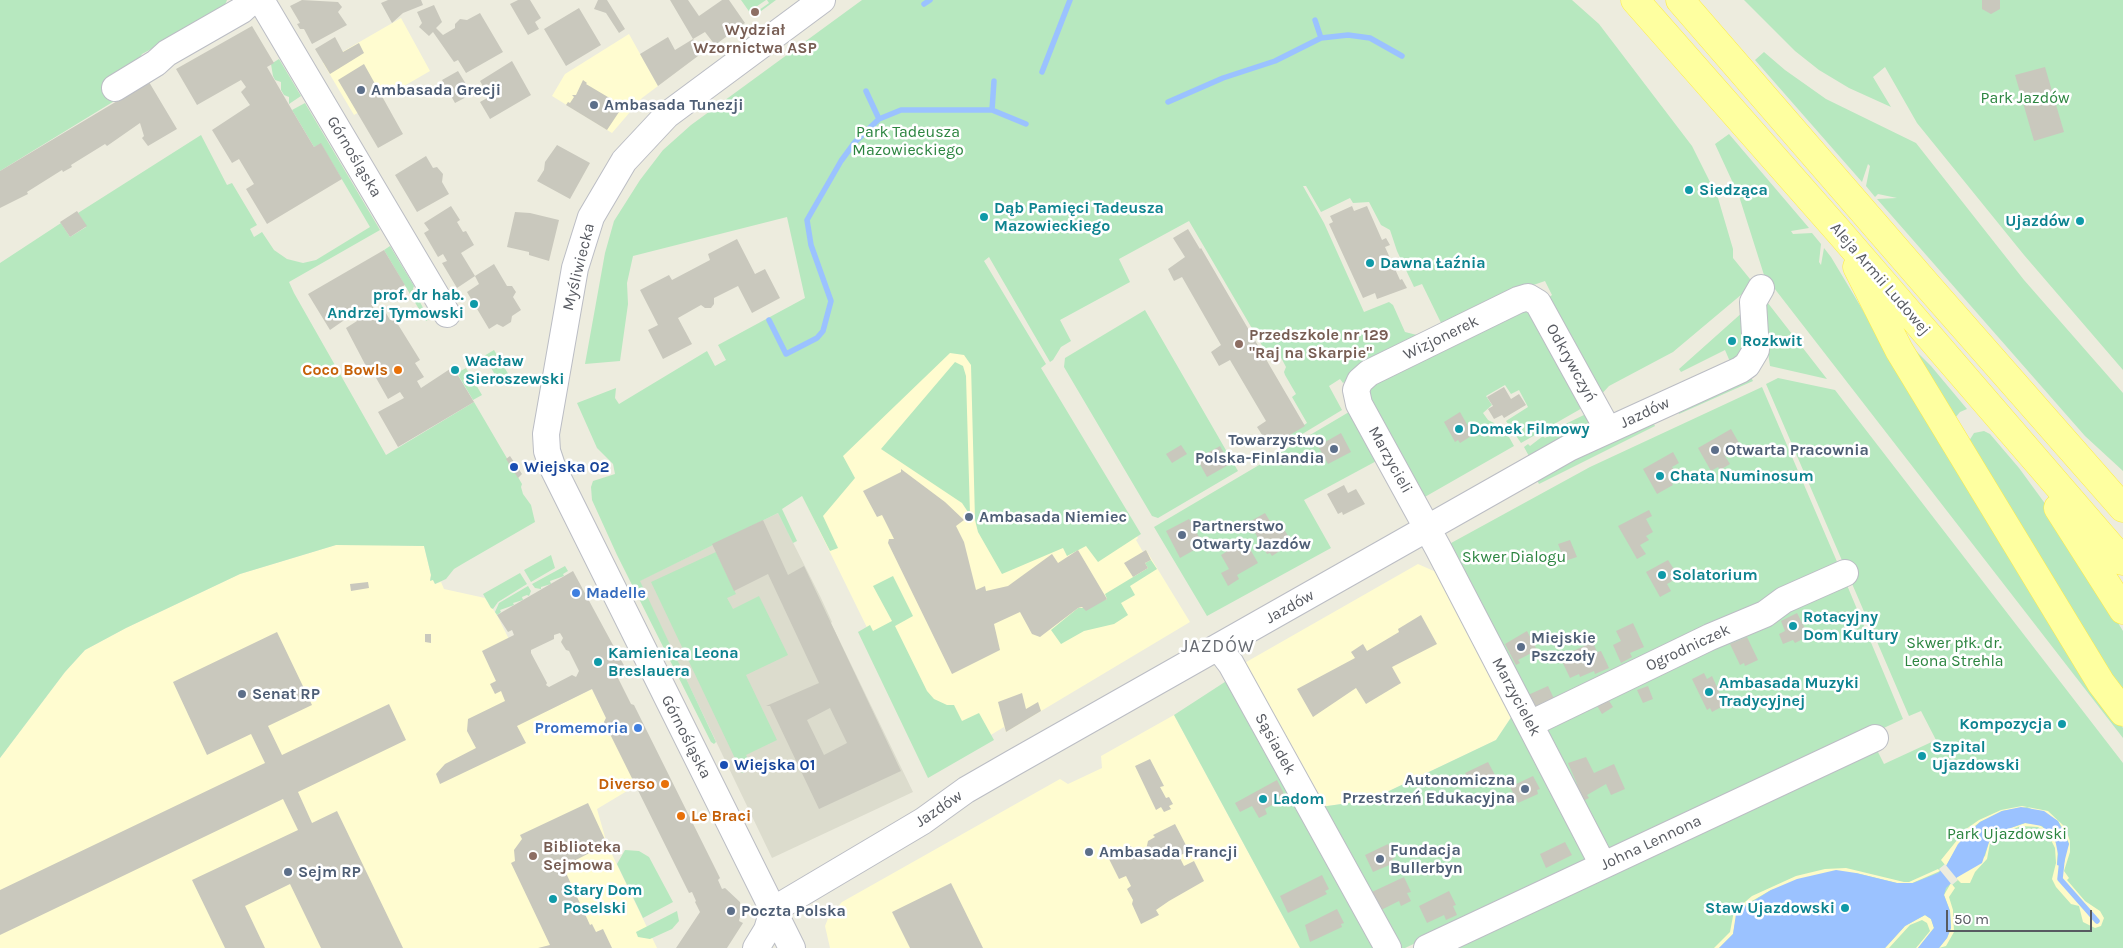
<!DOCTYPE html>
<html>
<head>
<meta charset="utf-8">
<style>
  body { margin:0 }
  #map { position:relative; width:2123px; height:948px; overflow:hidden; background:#edecde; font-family:Karla,sans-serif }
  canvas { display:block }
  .scale { position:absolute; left:1946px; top:910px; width:146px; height:22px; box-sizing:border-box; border:2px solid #575a61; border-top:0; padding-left:6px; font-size:15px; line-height:18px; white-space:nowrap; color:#575a61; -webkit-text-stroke:4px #fff; paint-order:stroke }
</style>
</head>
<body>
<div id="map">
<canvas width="2123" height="948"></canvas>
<div class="scale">50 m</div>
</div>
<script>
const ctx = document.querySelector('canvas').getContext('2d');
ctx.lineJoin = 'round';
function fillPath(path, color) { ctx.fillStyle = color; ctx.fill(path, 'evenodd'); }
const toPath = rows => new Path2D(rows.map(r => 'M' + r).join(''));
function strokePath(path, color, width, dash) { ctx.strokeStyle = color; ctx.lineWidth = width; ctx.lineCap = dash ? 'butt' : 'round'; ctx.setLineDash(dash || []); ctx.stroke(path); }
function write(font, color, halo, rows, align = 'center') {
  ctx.font = font + ' Karla,sans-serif'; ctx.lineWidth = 5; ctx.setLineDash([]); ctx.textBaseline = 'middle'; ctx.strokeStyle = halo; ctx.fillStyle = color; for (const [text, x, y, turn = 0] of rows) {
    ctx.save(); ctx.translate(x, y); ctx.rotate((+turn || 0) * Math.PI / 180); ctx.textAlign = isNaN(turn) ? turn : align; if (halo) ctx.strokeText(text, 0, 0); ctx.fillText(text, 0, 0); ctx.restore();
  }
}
fillPath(toPath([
  [401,18,430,71,354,115,323,63],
  [629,34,658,86,642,98,612,133,552,96,565,74],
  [996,298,1138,538,1136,540,1143,552,1146,550,1190,622,1006,732,1004,727,936,768,768,426],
  [349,544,424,546,431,575,430,580,433,580,435,584,441,582,444,589,485,598,497,615,545,712,592,689,606,718,604,722,637,785,597,809,607,844,657,948,0,948,0,758,65,672,85,650,126,628,240,574,336,545],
  [1418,564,1445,576,1516,710,1496,740,1370,800,1320,807,1241,665],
  [1174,715,1300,948,830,948,825,926,829,916,842,902,1060,779,1068,784,1102,768,1101,756]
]), '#fffcd0');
fillPath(toPath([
  [778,513,820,596,832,622,831,623,913,792,772,858,639,581]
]), '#dcdccd');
fillPath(toPath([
  [0,0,227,0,223,10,142,54,116,100,0,171],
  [741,0,766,0,750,11,752,15,769,3,767,0,776,0,753,17],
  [862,0,1572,0,1599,24,1692,146,1718,198,1733,249,1733,258,1754,284,1673,352,1609,386,1598,398,1548,298,1552,295,1545,281,1516,291,1443,327,1422,284,1414,287,1397,251,1390,230,1381,225,1369,202,1353,203,1350,198,1321,212,1306,186,1303,186,1324,223,1364,312,1389,302,1393,305,1405,332,1417,335,1419,338,1368,364,1343,383,1340,379,1329,386,1342,410,1289,442,1286,437,1307,423,1292,397,1296,394,1285,375,1284,372,1286,367,1276,348,1267,354,1189,221,1119,259,1130,282,1060,320,1071,341,1061,347,1053,360,1050,362,989,257,984,261,1046,364,1041,368,1141,534,1098,562,1086,546,1067,556,1063,548,1002,574,978,532,975,520,971,365,964,355,950,353,843,456,855,478,823,516,838,548,830,551,802,496,782,509,797,541,793,543,778,513,640,581,716,742,714,744,711,742,617,555,592,500,591,487,593,481,615,474,613,464,597,448,577,403,616,388,615,398,619,404,707,351,715,366,726,360,718,345,805,298,787,217,633,256,627,283,628,304,620,361,585,364,605,253,614,221,640,180,663,150,691,125],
  [1744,0,2123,0,2123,370,2024,255,1917,123,1885,67,1873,77,1891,107,1849,88,1819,70,1795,51],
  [1764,52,1785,70,1826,99,1916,143,2024,280,2123,393,2123,471,2085,436,1877,199,1897,198,1878,194,1875,197,1866,186,1870,166,1868,164,1862,182,1755,60],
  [279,59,301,96,289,104,289,97,284,95,281,90,281,82,275,80,273,76,271,64],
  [305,103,380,230,289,282,294,293,386,455,474,402,522,484,521,487,523,494,531,505,535,522,464,563,454,569,446,579,435,584,433,580,430,581,431,575,424,546,336,545,240,574,126,628,85,650,65,672,0,758,0,263,61,223,70,237,86,227,78,213,201,135,227,185,232,183,257,225,250,229,254,237,262,232,274,250,287,259,303,263,316,260,370,227,321,144,314,147,292,110],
  [1729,134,1809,228,1791,231,1793,234,1812,233,1821,244,1819,262,1821,265,1824,248,1831,257,1985,514,2101,698,2123,728,2123,738,1764,275,1739,196,1715,144],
  [390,246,414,286,413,289,429,319,426,321,384,250],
  [1764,298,1827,379,1770,366,1762,311],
  [1528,307,1584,407,1521,443,1506,421,1528,407,1519,390,1511,394,1505,385,1486,396,1492,405,1483,413,1488,420,1494,423,1509,437,1514,446,1416,502,1363,390],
  [1145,310,1238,471,1158,518,1152,516,1064,367,1065,358],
  [1744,311,1747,344,1731,364,1725,350,1681,372,1679,369],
  [1907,342,1931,366,1967,409,1960,412,1955,418],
  [494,350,510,377,500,383,484,356],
  [955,362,963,366,966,376,970,515,962,503,881,449],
  [466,368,482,395,473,400,457,373],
  [1750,375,1753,381,1679,414,1677,408],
  [1778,378,1835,390,2123,763,2123,948,1439,948,1874,744,1884,764,1936,740,1921,711,1909,716,1766,384],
  [1762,387,1841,571,1534,717,1442,548,1590,467],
  [1349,412,1382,458,1304,500,1331,548,1207,616,1154,527],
  [1588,413,1594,425,1530,458,1524,447,1528,444,1530,446,1543,436,1545,438,1552,434,1551,431],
  [1652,420,1655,426,1539,484,1536,478],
  [1984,431,1990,434,2019,468,2049,509,2123,631,2123,697,1969,441,1974,433],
  [716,552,736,594,727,598,733,609,759,596,788,655,746,675,777,740,746,755,753,768,742,773,651,582],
  [551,555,555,568,531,582,524,570],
  [1151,560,1157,569,1130,586,1135,595,1121,603,1128,615,1114,624,1084,631,1061,644,1051,630,1078,608,1084,608,1107,599,1105,594,1148,568,1145,563],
  [565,566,568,571,563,574,564,576,550,581,551,584,541,587,541,589,535,588,532,584],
  [520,573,527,584,498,602,493,609,491,608,483,594],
  [893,576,913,616,895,626,927,691,934,699,947,705,954,705,962,721,979,713,994,740,928,778,858,632,870,625,873,631,892,621,873,586],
  [1844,578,1903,719,1611,855,1541,725],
  [528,586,531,591,529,596,527,595,522,597,523,600,513,603,514,605,500,610,501,612,497,615,495,612,499,603],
  [1231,678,1379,948,1300,948,1174,715],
  [1516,710,1593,859,1405,948,1394,948,1320,807,1370,800,1496,740],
  [625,850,639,851,649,857,673,902,643,918,617,864],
  [677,911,679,921,672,929,650,939,638,937,636,932]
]), '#b7e8bf');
fillPath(toPath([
  [2022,806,2048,811,2065,827,2070,841,2070,852,2064,871,2069,878,2067,880,2085,901,2100,911,2104,918,2101,926,2095,928,2083,922,2079,906,2071,904,2056,887,2052,879,2056,863,2055,848,2048,834,2038,827,2021,826,1998,835,1990,843,1987,859,1975,872,1970,883,1961,883,1956,878,1985,856,1989,842,1996,833,2025,823,2038,824,2051,833,2058,847,2057,865,2069,844,2065,832,2058,821,2027,807,2002,811,1980,822,1965,834,1946,866,1941,860,1966,829,1979,820,2001,810],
  [1846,868,1904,882,1909,882,1938,869,1940,871,1910,884,1897,883,1856,873,1771,890,1745,905,1736,918,1733,934,1719,948,1714,948,1730,932,1734,911,1752,896,1796,876,1825,869],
  [1951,883,1955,888,1949,897,1953,910,1954,932,1946,946,1939,948,1947,938,1951,928,1950,911,1944,895],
  [1925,915,1931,919,1934,928,1918,948,1916,948,1930,931,1927,923,1922,920,1910,925,1889,948,1885,948,1905,926]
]), '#fefbc8');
fillPath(toPath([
  [2021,807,2044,811,2058,821,2069,844,2063,867,2057,865,2058,854,2055,839,2042,826,2025,823,1996,833,1989,842,1982,863,1956,878,1946,888,1944,895,1950,911,1951,928,1947,938,1939,948,1918,948,1934,928,1931,919,1925,915,1905,926,1885,948,1719,948,1733,934,1736,914,1739,910,1771,890,1797,879,1836,870,1856,873,1897,883,1913,883,1938,873,1946,866,1958,844,1980,822,2002,811]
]), '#9bc2ff');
fillPath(toPath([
  [1945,864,1958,880,1952,885,1939,869]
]), '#edecde');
strokePath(toPath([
  [924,4,930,0],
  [1315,20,1321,38],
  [1042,72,1070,0],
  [866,91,879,119,901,110,992,110,1026,124],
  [1168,102,1223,78,1275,61,1321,38,1348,35,1370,38,1402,56],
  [992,110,994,81],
  [769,320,786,354,817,338,823,331,831,301,811,245,807,220,841,161,855,142,879,119],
  [2062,860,2060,879,2097,921]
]), '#9bc2ff', 5.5);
fillPath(toPath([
  [302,0,338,2,342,7,338,12,347,25,312,44,304,29,300,29,297,24,300,23,290,6],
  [388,0,421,0,423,5,403,13,392,23,381,3],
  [518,0,530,0,541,18,535,22,539,29,528,35,510,4],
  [598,0,607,0,625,29,619,33,606,13,594,9],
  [670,0,688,0,699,16,722,0,729,0,745,23,715,45,705,32,693,39],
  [1982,0,2000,0,2000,9,1991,14,1982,9],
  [434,5,442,22,436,28,443,35,455,28,455,24,460,19,467,20,480,13,503,52,466,73,458,60,454,62,433,32,429,36,419,27,422,23,417,12],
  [579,8,601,45,566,66,544,29],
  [252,26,274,63,267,67,292,110,314,147,321,143,342,179,267,224,246,189,254,184,239,159,232,163,212,130,250,105,241,92,246,87,241,80,197,105,176,69],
  [335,37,343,52,359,43,364,53,330,74,315,49],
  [668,37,675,50,693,39,702,53,658,86,640,54],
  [512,61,531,95,490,119,480,102,489,97,480,81],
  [364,64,403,134,378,148,338,80],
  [2045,67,2064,132,2034,141,2015,75],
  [458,71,472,94,455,103,442,80],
  [583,80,587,83,586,84,623,106,607,130,566,105,568,102,570,103,574,97,572,95,576,95],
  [149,82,177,129,148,146,142,138,144,136,140,123,107,146,105,144,71,165,72,167,63,172,62,170,27,192,28,194,0,208,0,171],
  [557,145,590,163,570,199,537,181,544,170,545,162],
  [426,156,433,168,437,167,443,174,442,182,449,194,417,212,395,175],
  [451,206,460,220,457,222,463,232,466,231,474,245,461,253,475,276,494,264,507,286,512,286,516,292,513,297,521,310,512,316,511,322,503,327,497,324,489,329,467,292,479,284,475,276,457,288,442,263,447,261,443,254,438,257,424,233,429,230,424,223],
  [1352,206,1354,211,1367,206,1382,240,1386,238,1390,245,1385,247,1400,280,1402,279,1407,288,1377,299,1375,293,1363,298,1329,224,1333,222,1330,216],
  [77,211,87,226,70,237,60,222],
  [515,212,530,213,559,220,549,261,529,255,529,252,507,247],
  [1188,229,1200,249,1201,248,1305,426,1278,442,1274,436,1266,441,1257,427,1266,421,1230,360,1219,366,1211,352,1221,345,1182,277,1174,281,1168,269,1185,257,1173,238],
  [737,239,755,274,765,269,780,298,752,313,738,286,714,298,714,304,711,308,705,308,701,305,678,318,692,344,663,359,648,330,658,325,640,290,669,275,672,280,710,260,708,254],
  [384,250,405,285,371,304,375,310,382,306,390,320,394,318,420,360,415,363,424,377,417,381,421,388,453,367,474,402,398,447,378,412,404,398,400,392,388,399,371,369,367,368,346,328,357,321,353,314,330,330,308,294],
  [1504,387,1511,399,1519,394,1526,405,1504,418,1502,415,1494,419,1488,409,1493,406,1487,397],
  [1460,412,1473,435,1460,443,1458,440,1455,442,1444,422],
  [1731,429,1739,443,1729,448,1732,452,1725,456,1730,464,1720,470,1718,467,1711,471,1698,448],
  [1341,433,1351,452,1328,464,1318,446],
  [1181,445,1187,454,1172,463,1166,454],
  [1220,446,1230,464,1207,477,1197,459],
  [1673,452,1679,463,1672,467,1677,474,1669,478,1673,485,1657,494,1643,469],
  [510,456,522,474,518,478,506,459],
  [901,469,945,502,964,520,956,526,964,542,976,590,985,586,986,591,1008,586,1052,554,1058,563,1078,550,1107,599,1086,611,1082,607,1078,608,1040,637,1032,634,1020,612,994,624,1000,650,952,674,888,543,889,539,894,539,882,515,877,517,863,491,901,472],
  [1344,485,1348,493,1356,489,1365,504,1343,515,1342,512,1338,514,1327,494],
  [1649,510,1652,516,1646,519,1653,532,1646,536,1649,540,1640,545,1646,554,1637,559,1618,526],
  [1265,513,1277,533,1284,529,1292,543,1272,556,1270,553,1267,554,1249,522],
  [1189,519,1199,537,1192,541,1196,549,1180,558,1166,531],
  [763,520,788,575,804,566,901,771,819,809,770,706,766,706,819,683,768,574,734,591,712,544],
  [830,708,847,743,824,755,807,720],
  [1570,540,1577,557,1565,561,1558,544],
  [1237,545,1242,554,1250,549,1258,563,1237,575,1239,579,1228,586,1221,573,1229,569,1221,555],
  [1146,550,1151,560,1145,563,1148,568,1133,577,1124,563],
  [1668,560,1679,577,1667,584,1671,591,1660,597,1646,572],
  [573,571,627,671,617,676,631,704,634,705,720,878,718,880,722,889,725,888,740,902,741,913,739,921,743,923,727,948,676,948,700,912,695,902,696,901,692,892,689,893,604,722,606,718,592,689,517,726,526,743,440,784,436,774,445,764,476,748,467,731,468,719,505,701,501,691,495,694,490,684,496,681,482,651,514,635,512,630,508,632,497,615],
  [560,633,563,638,561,642,566,650,569,651,579,671,576,677,572,675,549,687,546,685,547,683,531,653,531,650,554,639,554,635],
  [368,582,369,588,351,591,350,584],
  [1797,613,1809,636,1795,643,1793,640,1783,644,1779,634,1785,631,1781,621],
  [1421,615,1437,644,1392,667,1401,683,1366,704,1356,688,1313,717,1297,689,1355,658,1351,652,1363,644,1367,651,1399,632,1398,629],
  [1633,623,1644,647,1630,653,1632,657,1621,663,1613,645,1621,641,1616,631],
  [1527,631,1537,650,1518,660,1520,663,1516,665,1505,644],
  [277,632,312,705,268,726,282,755,389,704,406,740,298,792,312,823,337,811,403,948,321,948,290,884,245,906,265,948,225,948,192,880,298,830,283,799,0,935,0,890,265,763,251,734,207,755,173,682],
  [425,634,431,634,431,643,425,642],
  [1747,637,1758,660,1745,666,1744,663,1740,665,1730,644],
  [1593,642,1597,652,1601,651,1609,668,1595,674,1594,671,1580,677,1579,674,1570,678,1560,657],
  [1704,673,1707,679,1712,676,1725,705,1712,712,1710,708,1707,710,1692,679],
  [1548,686,1557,705,1537,714,1528,695],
  [1648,686,1653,699,1643,703,1637,690],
  [1022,693,1026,709,1038,702,1041,711,1006,732,998,702],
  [1604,693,1613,707,1602,714,1593,699],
  [1586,757,1594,773,1614,764,1625,789,1611,795,1606,784,1587,795,1589,798,1581,802,1574,786,1577,784,1568,763],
  [1150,759,1164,786,1160,787,1166,798,1169,797,1173,804,1169,806,1171,809,1164,812,1161,807,1156,810,1135,766],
  [1488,762,1495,775,1491,777,1493,780,1473,789,1465,773],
  [1533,776,1540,789,1537,790,1538,794,1518,803,1510,787],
  [1277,780,1284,794,1277,797,1279,801,1265,809,1267,814,1259,818,1252,806,1240,812,1235,803],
  [588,803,607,844,570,863,571,869,566,873,590,925,592,924,596,932,603,929,612,948,538,948,550,945,511,863,515,861,514,850,522,839,520,835],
  [1175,824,1189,851,1179,856,1184,866,1194,861,1204,881,1169,901,1156,910,1159,915,1141,924,1132,904,1133,900,1127,889,1131,886,1126,876,1119,879,1108,857,1131,846,1135,856,1146,850,1148,841,1155,837,1153,835],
  [1565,842,1572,855,1546,868,1540,854],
  [1388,844,1395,858,1392,859,1394,863,1373,872,1365,855],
  [1322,875,1329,889,1325,891,1327,894,1288,913,1280,896],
  [1404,877,1411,892,1407,893,1411,901,1401,906,1399,901,1381,910,1372,892],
  [951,883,983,948,910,948,892,912],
  [1449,891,1456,905,1453,906,1457,915,1446,920,1444,915,1427,923,1419,906],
  [1337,909,1344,923,1341,924,1342,927,1310,942,1305,925]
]), '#c9c8bd');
const minor = toPath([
  [261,0,447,314],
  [115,88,156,63,167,53,242,10,253,0],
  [1218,647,1231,664,1388,948],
  [1530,724,1710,637,1765,614,1784,600,1845,573],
  [1603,865,1438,548,1359,404,1356,390,1360,381,1369,373,1518,300,1528,297,1538,303,1608,430],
  [773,910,923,821,966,790,1013,763,1569,448,1740,370,1747,365,1756,350,1753,302,1761,288],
  [756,948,767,930,773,910],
  [792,948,552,466,547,451,546,434,575,268,591,217,624,161,667,115,822,0],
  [1427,948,1875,738]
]);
const major = toPath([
  [1635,0,1841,234,2123,561],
  [1680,0,1927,285,2123,508],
  [1857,267,1899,350,2101,683,2123,712],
  [2058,508,2123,610]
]);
strokePath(minor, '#bbbdc4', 28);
strokePath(major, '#ffec44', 29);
strokePath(minor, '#fff', 26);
strokePath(major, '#feffa0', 28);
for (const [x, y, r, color] of [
  [755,12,5,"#8d6e63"],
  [361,90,5,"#5c6f8a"],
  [594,105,5,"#5c6f8a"],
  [1689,190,5,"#0f9aa8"],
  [984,217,5,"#0f9aa8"],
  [2080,221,5,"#0f9aa8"],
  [1370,263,5,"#0f9aa8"],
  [474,304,5,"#0f9aa8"],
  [1732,341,5,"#0f9aa8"],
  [1239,344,5,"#8d6e63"],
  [398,370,5,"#e8710a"],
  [455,370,5,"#0f9aa8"],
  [1459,429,5,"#0f9aa8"],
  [1334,449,5,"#5c6f8a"],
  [1715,450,5,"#5c6f8a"],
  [514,467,5,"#1a4fb4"],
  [1660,476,5,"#0f9aa8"],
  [969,517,5,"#5c6f8a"],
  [1182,535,5,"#5c6f8a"],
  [1662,575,5,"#0f9aa8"],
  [576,593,5,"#3f7fe0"],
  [1793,626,5,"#0f9aa8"],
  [1521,647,5,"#5c6f8a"],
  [598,662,5,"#0f9aa8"],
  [1709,692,5,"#0f9aa8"],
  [242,694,5,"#5c6f8a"],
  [2062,724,5,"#0f9aa8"],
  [638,728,5,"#3f7fe0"],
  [1922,756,5,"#0f9aa8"],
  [724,765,5,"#1a4fb4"],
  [665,784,5,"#e8710a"],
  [1525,789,5,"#5c6f8a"],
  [1263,799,5,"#0f9aa8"],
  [681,816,5,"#e8710a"],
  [1089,852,5,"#5c6f8a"],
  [533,856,5,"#8d6e63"],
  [1380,859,5,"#5c6f8a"],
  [288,872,5,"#5c6f8a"],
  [553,899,5,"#0f9aa8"],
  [1845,908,5,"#0f9aa8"],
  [731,911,5,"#5c6f8a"]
]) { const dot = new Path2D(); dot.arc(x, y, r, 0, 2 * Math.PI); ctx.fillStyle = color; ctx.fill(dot); strokePath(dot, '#fff', 2); }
write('bold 16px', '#785e54', '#fff', [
  ["Wydział",755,30,"center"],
  ["Wzornictwa ASP",755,48,"center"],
  ["Przedszkole nr 129",1249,335],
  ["\"Raj na Skarpie\"",1249,353],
  ["Biblioteka",543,847],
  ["Sejmowa",543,865]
], 'left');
write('bold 16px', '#4e5e75', '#fff', [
  ["Ambasada Grecji",371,90],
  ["Ambasada Tunezji",604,105],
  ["Towarzystwo",1324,440,"right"],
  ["Polska-Finlandia",1324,458,"right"],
  ["Otwarta Pracownia",1725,450],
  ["Ambasada Niemiec",979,517],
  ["Partnerstwo",1192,526],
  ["Otwarty Jazdów",1192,544],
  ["Miejskie",1531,638],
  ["Pszczoły",1531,656],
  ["Senat RP",252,694],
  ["Autonomiczna",1515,780,"right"],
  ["Przestrzeń Edukacyjna",1515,798,"right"],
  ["Fundacja",1390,850],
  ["Bullerbyn",1390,868],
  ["Ambasada Francji",1099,852],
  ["Sejm RP",298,872],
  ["Poczta Polska",741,911]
], 'left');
write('16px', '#2c8540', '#fff', [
  ["Park Jazdów",2025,98],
  ["Park Tadeusza",908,132],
  ["Mazowieckiego",908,150],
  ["Skwer Dialogu",1514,557],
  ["Skwer płk. dr.",1954,643],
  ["Leona Strehla",1954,661],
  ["Park Ujazdowski",2007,834]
]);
write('16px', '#575a61', '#fff', [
  ["Górnośląska",354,157,59],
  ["Myśliwiecka",579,267,-76],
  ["Aleja Armii Ludowej",1880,279,49],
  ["Wizjonerek",1441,338,-26],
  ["Odkrywczyń",1571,363,61],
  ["Jazdów",1645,413,-25],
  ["Marzycieli",1390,460,61],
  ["Jazdów",1290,607,-29],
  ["Ogrodniczek",1688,648,-25],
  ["Marzycielek",1516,697,62],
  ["Górnośląska",686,737,63],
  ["Sąsiadek",1275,744,61],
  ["Jazdów",939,809,-34],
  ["Johna Lennona",1651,843,-25]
]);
write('bold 16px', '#0d838f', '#fff', [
  ["Siedząca",1699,190],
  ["Dąb Pamięci Tadeusza",994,208],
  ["Mazowieckiego",994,226],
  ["Ujazdów",2070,221,"right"],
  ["Dawna Łaźnia",1380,263],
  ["prof. dr hab.",464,295,"right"],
  ["Andrzej Tymowski",464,313,"right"],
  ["Rozkwit",1742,341],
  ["Wacław",465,361],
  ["Sieroszewski",465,379],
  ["Domek Filmowy",1469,429],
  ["Chata Numinosum",1670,476],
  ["Solatorium",1672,575],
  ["Rotacyjny",1803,617],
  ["Dom Kultury",1803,635],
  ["Kamienica Leona",608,653],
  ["Breslauera",608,671],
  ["Ambasada Muzyki",1719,683],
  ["Tradycyjnej",1719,701],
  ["Kompozycja",2052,724,"right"],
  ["Szpital",1932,747],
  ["Ujazdowski",1932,765],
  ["Ladom",1273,799],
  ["Stary Dom",563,890],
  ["Poselski",563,908],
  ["Staw Ujazdowski",1835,908,"right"]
], 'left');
write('bold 16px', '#c56008', '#fff', [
  ["Coco Bowls",388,370],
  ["Diverso",655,784],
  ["Le Braci",691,816,"left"]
], 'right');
write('bold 16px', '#164399', '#fff', [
  ["Wiejska 02",524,467],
  ["Wiejska 01",734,765]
], 'left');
write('bold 16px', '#366cbe', '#fff', [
  ["Madelle",586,593],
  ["Promemoria",628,728,"right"]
], 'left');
ctx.letterSpacing = '1px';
write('18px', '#686c73', '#fff', [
  ["JAZDÓW",1218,647]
]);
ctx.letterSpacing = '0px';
</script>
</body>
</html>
